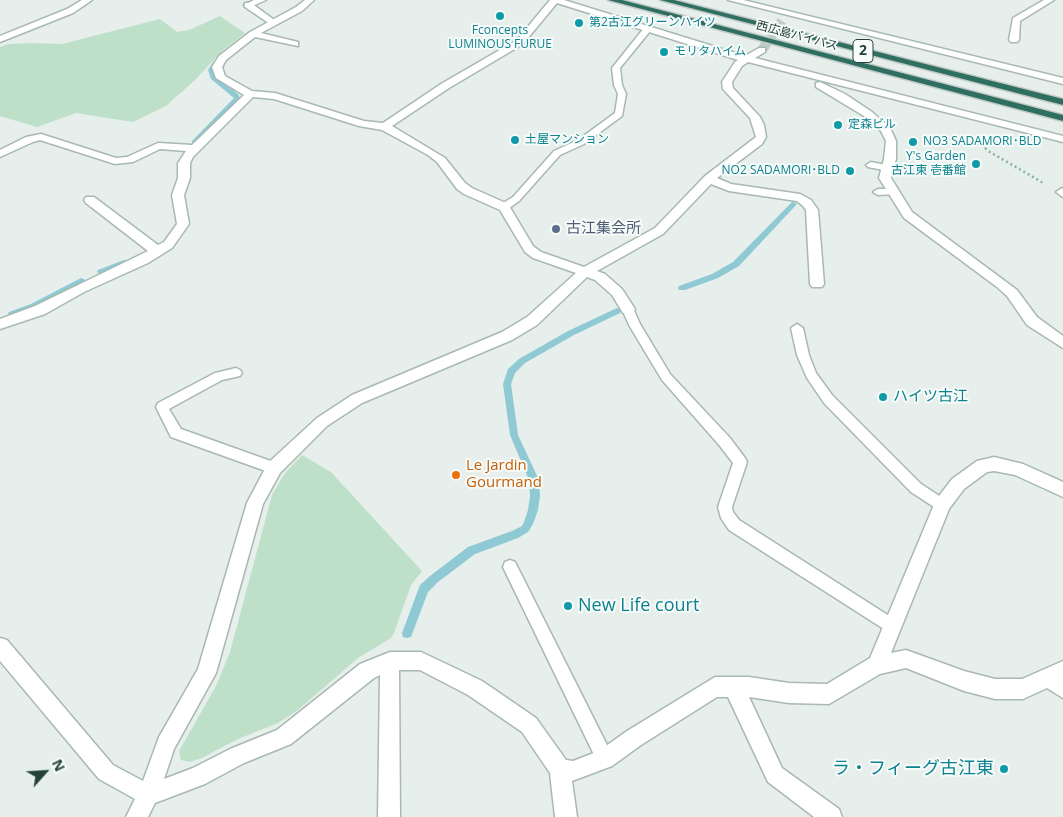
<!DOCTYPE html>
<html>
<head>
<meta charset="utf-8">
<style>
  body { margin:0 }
  #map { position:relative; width:1063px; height:817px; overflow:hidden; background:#e6efeb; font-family:"Open Sans",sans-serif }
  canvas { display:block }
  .north { position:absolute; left:20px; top:747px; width:50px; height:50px; -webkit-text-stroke:4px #f7fbf9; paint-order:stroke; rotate:64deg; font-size:14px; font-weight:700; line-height:20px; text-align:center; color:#24423a }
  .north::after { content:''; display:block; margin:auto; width:18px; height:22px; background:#24423a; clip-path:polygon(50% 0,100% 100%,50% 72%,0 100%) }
</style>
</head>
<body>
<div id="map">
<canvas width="1063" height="817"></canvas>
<div class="north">N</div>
</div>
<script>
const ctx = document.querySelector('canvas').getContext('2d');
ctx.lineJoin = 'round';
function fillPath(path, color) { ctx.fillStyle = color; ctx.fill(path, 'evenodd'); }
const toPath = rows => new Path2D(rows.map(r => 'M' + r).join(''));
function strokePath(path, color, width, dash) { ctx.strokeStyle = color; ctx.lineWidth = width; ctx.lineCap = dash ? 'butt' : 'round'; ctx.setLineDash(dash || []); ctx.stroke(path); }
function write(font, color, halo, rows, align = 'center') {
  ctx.font = font + ' "Open Sans","Noto Sans JP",sans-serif'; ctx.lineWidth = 4; ctx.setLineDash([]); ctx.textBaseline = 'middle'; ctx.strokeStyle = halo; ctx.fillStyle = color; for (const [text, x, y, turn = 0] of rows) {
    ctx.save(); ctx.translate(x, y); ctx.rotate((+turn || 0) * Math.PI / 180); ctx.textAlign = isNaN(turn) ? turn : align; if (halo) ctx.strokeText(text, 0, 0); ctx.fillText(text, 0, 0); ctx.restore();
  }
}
fillPath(toPath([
  [220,16,245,33,222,51,195,80,166,106,133,122,76,113,37,127,0,116,0,47,8,44,30,43,62,44,160,19,177,32,189,30],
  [302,455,331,472,422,571,411,585,394,633,391,638,358,658,298,710,278,723,238,739,202,758,189,762,181,760,179,751,216,686,230,652,272,495,285,473]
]), '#bfe0c8');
fillPath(toPath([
  [215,61,218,63,214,70,217,78,238,94,240,98,196,143,192,143,192,141,234,98,211,79,208,70,213,62,215,61],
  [792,202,794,202,797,204,739,266,718,278,685,290,679,290,678,288,679,286,712,274,733,262,792,202],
  [124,260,127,261,127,265,101,275,97,272,98,270,124,260],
  [81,278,84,279,85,281,84,283,37,308,12,317,8,314,9,312,31,304,81,278],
  [617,308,620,309,621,311,620,313,574,335,525,363,515,373,511,384,518,435,539,480,540,496,538,510,533,524,528,532,518,538,475,554,438,582,428,592,411,637,407,638,403,637,402,633,420,585,430,576,468,547,512,531,522,526,524,522,528,510,530,496,529,480,510,435,503,384,508,369,519,359,568,331,617,308]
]), '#8ec9d4');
strokePath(toPath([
  [762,50,782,21]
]), '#bfccc8', 10, [10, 5]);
const lane = toPath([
  [245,3,251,3,277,22,270,24,245,7,245,3],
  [644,28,651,30,620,68,622,85,626,94,622,116,584,144,560,155,519,201,508,209,500,209,500,205,513,197,554,151,578,140,615,113,618,94,614,85,612,68,644,28],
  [871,162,891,166,893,168,888,171,868,167,866,165,871,162],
  [892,189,897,192,895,194,878,195,873,192,878,189,892,189],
  [628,305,632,306,640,324,670,374,730,438,745,458,747,462,732,507,733,512,739,520,897,621,900,626,897,631,892,634,887,631,729,530,721,518,718,507,733,463,720,446,662,380,629,325,622,309,628,305],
  [797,324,803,328,809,355,816,373,832,395,921,484,947,501,949,505,947,509,942,511,937,509,911,492,824,403,807,378,797,355,791,328,797,324],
  [236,368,240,370,242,373,240,376,222,380,169,409,181,429,279,464,281,468,279,472,274,474,171,437,156,407,158,403,215,373,236,368],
  [510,560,515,562,611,753,613,759,611,765,605,767,599,765,503,567,505,562,510,560]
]);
const street = toPath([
  [82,0,92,0,73,13,0,42,0,36,67,9,82,0],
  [254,0,266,0,248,8,244,5,254,0],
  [305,0,314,0,302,11,261,33,298,42,298,46,255,37,226,60,222,67,225,76,252,91,275,93,364,121,383,123,441,84,517,40,550,0,564,0,745,56,759,48,765,48,765,52,755,58,1063,136,1063,142,748,62,742,66,732,82,733,88,760,117,764,125,766,137,762,144,717,178,731,184,800,194,811,200,818,210,824,284,822,287,812,287,810,284,806,210,803,206,797,201,729,191,711,184,663,234,597,271,605,274,622,289,635,309,633,313,623,313,612,295,595,280,587,277,537,325,512,340,362,403,327,426,280,473,263,504,216,673,174,749,164,779,193,768,230,749,277,730,360,664,390,652,421,652,482,681,536,718,566,760,573,761,599,751,627,731,715,677,749,677,789,683,827,684,870,658,936,500,952,479,977,461,994,457,1023,464,1063,482,1063,497,1015,475,994,471,987,472,964,489,949,509,891,653,906,650,964,671,995,679,1022,679,1063,661,1063,698,1047,688,1023,699,995,699,964,691,906,668,880,674,829,704,789,703,749,697,782,768,839,809,842,817,814,817,768,782,728,697,717,697,641,745,612,766,572,781,577,817,555,817,550,773,522,732,468,695,420,670,399,670,400,817,378,817,380,675,374,678,291,744,244,763,205,784,155,803,148,817,126,817,135,799,99,779,0,661,0,638,7,640,113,765,143,781,159,737,198,669,247,503,268,463,317,418,352,395,502,332,527,317,576,273,533,258,525,252,500,210,464,194,457,189,437,162,428,155,382,130,359,126,274,99,253,97,193,157,190,163,190,178,184,195,189,224,172,248,148,263,84,292,45,314,0,329,0,319,35,306,148,251,86,203,84,200,86,197,94,197,158,245,164,242,177,224,172,195,178,178,178,163,186,151,160,149,133,162,115,164,40,140,33,142,0,157,0,150,26,137,41,134,116,158,127,157,158,143,192,145,244,95,216,78,212,67,219,56,250,32,296,7,305,0],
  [557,3,738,60,735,62,722,82,723,89,750,118,756,137,705,176,655,228,584,267,541,252,533,246,508,204,472,188,465,183,445,158,392,126,449,88,523,44,557,3],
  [728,0,743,0,1063,78,1063,84,728,0],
  [1044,0,1054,0,1020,21,1019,40,1017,42,1011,42,1009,40,1013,18,1044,0],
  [820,82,845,94,872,112,890,128,896,141,896,159,891,178,912,212,1017,290,1037,317,1063,336,1063,348,1027,325,1007,296,997,287,904,218,879,178,884,159,886,141,881,131,864,116,816,87,816,83,820,82],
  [1062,188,1063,189,1063,197,1056,192,1062,188]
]);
const highway = toPath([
  [608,0,622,0,1063,115,1063,121,608,0],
  [660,0,674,0,1063,99,1063,105,660,0]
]);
strokePath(lane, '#a8b8b2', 3);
strokePath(street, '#a8b8b2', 3);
strokePath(highway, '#c2cac8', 3);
strokePath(toPath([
  [978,143,973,139,979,137]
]), '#86b3a5', 2, [2, 2.5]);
strokePath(toPath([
  [977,142,990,152,1045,184]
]), '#86b3a5', 2.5, [2, 3]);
fillPath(lane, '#fff');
fillPath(street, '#fff');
fillPath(highway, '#2f6f62');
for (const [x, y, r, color] of [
  [500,16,5,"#0f9aa8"],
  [579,23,5,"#0f9aa8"],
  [664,52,5,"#0f9aa8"],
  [838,125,5,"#0f9aa8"],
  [515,140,5,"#0f9aa8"],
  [913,142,5,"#0f9aa8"],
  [976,164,5,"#0f9aa8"],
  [850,171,5,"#0f9aa8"],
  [556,229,5,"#5c6f8a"],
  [883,397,5,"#0f9aa8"],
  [456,475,5,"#e8710a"],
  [568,606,5,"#0f9aa8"],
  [1004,769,5,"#0f9aa8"]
]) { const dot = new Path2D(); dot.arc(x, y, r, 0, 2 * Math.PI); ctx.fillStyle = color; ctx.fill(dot); strokePath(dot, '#f7fbf9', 2); }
write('12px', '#0d838f', '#f7fbf9', [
  ["第2古江グリーンハイツ",589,23],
  ["Fconcepts",500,31,"center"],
  ["LUMINOUS FURUE",500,45,"center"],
  ["モリタハイム",674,52],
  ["定森ビル",848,125],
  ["土屋マンション",525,140],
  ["NO3 SADAMORI･BLD",923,142],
  ["Y's Garden",966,157,"right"],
  ["古江東 壱番館",966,171,"right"],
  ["NO2 SADAMORI･BLD",840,171,"right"]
], 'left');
write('12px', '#24423a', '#f7fbf9', [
  ["西広島バイパス",797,36,15]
]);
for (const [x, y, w] of [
  [863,51,20]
]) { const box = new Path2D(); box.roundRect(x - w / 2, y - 11.5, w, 23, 4); ctx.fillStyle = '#f7fbf9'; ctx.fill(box); strokePath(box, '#24423a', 1); }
write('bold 14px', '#24423a', null, [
  ["2",863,51]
]);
write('15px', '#4e5e75', '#f7fbf9', [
  ["古江集会所",566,229]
], 'left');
write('15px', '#0d838f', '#f7fbf9', [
  ["ハイツ古江",893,397]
], 'left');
write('15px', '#c56008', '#f7fbf9', [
  ["Le Jardin",466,466],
  ["Gourmand",466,483]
], 'left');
write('18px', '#0d838f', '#f7fbf9', [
  ["New Life court",578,606],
  ["ラ・フィーグ古江東",994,769,"right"]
], 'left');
</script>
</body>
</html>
